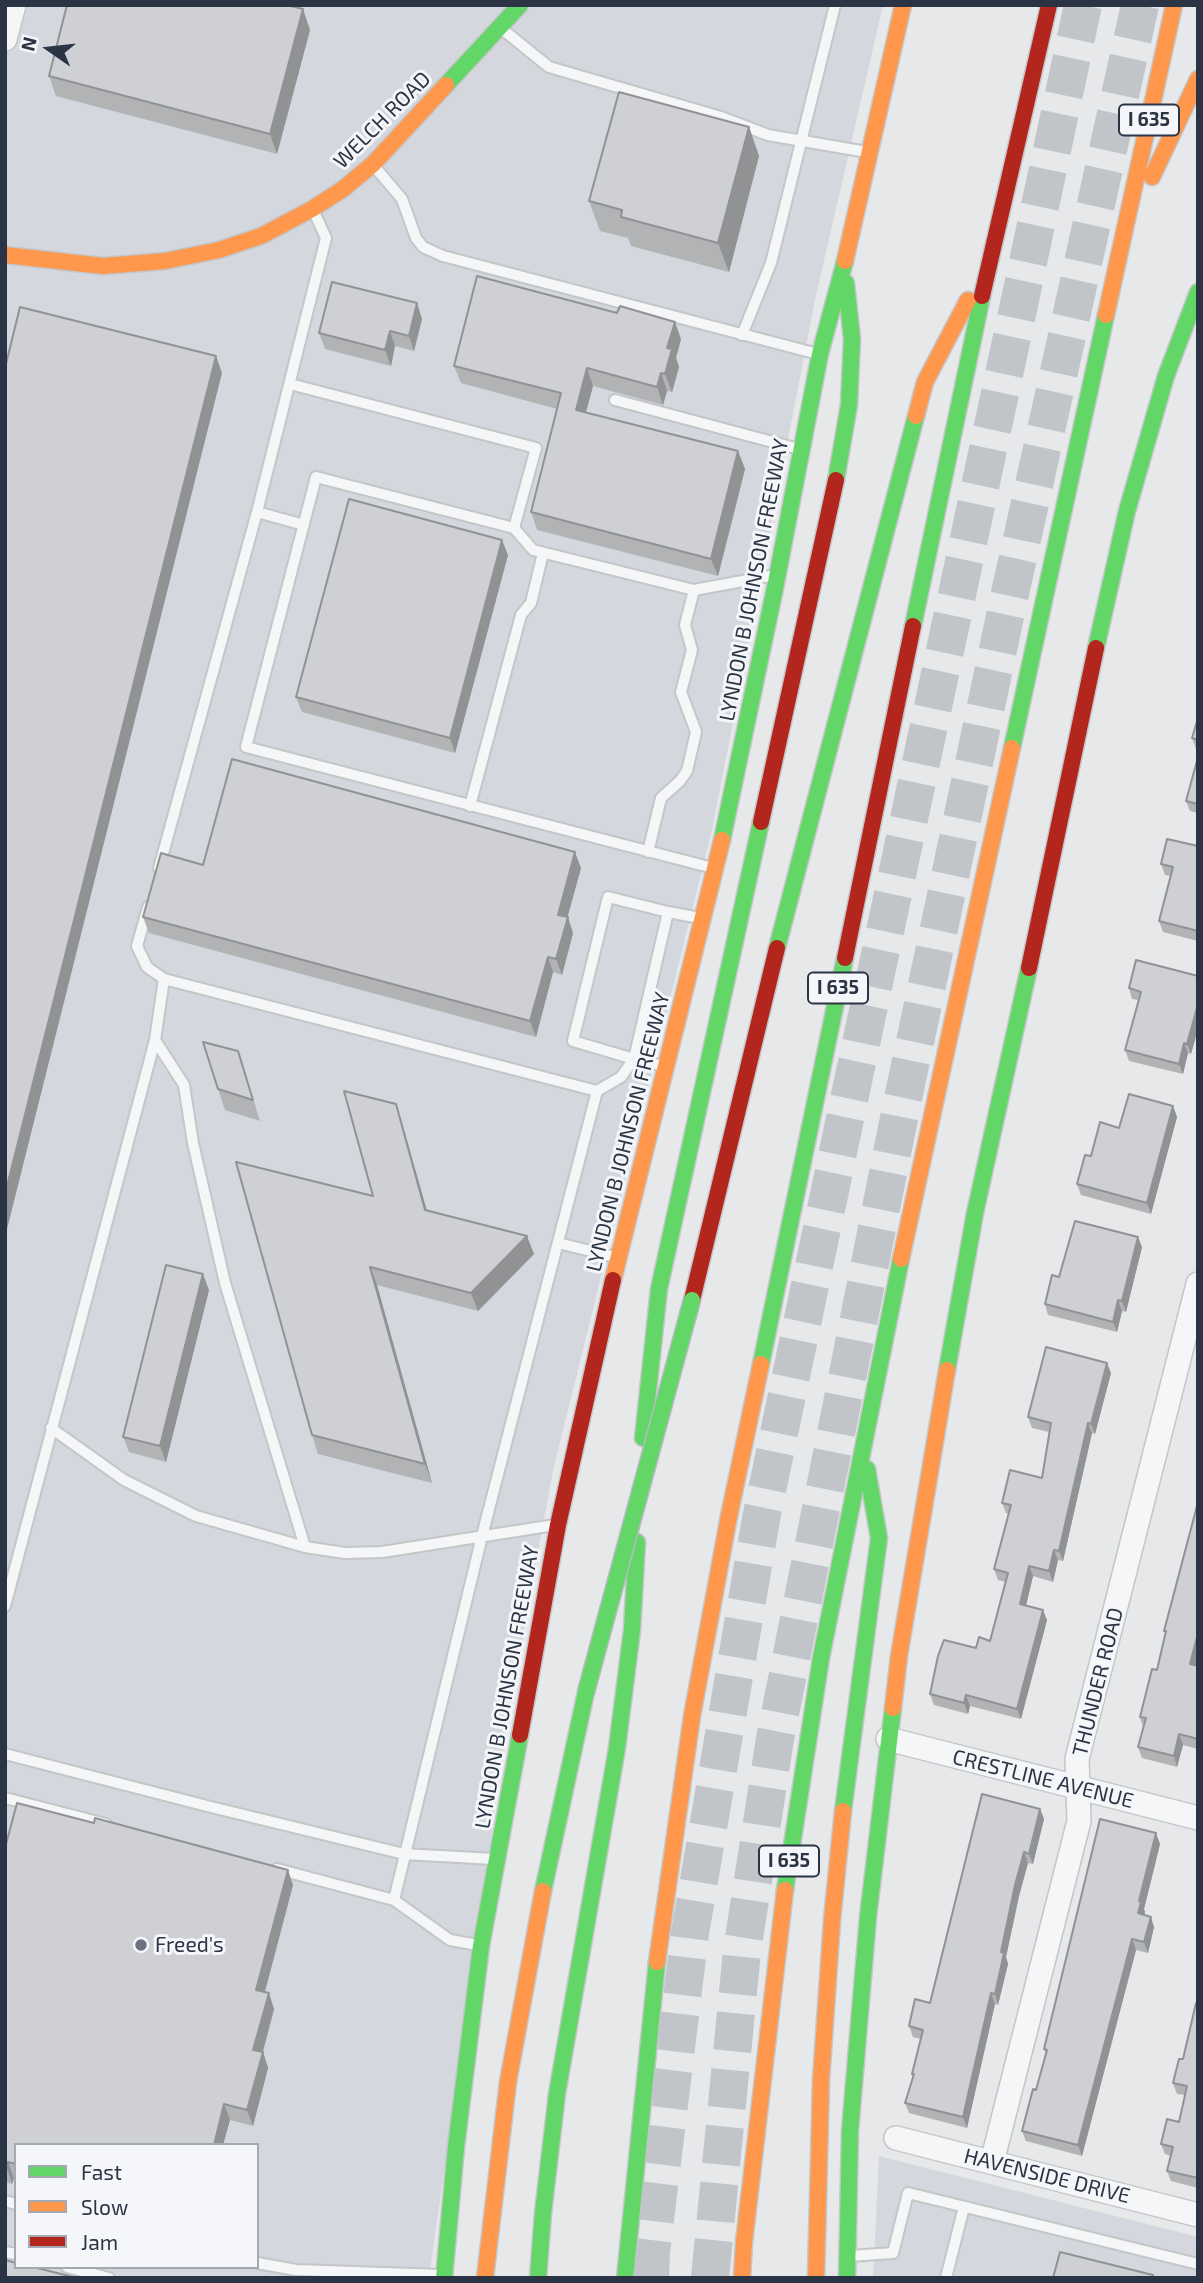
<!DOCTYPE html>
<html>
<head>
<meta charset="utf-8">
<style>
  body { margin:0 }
  #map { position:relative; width:1203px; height:2283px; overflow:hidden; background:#e6e8ea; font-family:"Exo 2",sans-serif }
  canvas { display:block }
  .frame { position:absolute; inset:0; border:7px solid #2b3445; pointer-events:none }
  .legend { position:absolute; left:14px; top:2143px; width:245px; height:126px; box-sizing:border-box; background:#f4f6f9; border:2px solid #a4a8b1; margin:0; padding:9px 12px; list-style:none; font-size:21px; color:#2b3445 }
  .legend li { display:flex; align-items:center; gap:14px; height:35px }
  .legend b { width:35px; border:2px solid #a4a8b1 }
  .north { position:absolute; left:14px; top:14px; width:70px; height:70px; -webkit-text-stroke:5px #f4f6f9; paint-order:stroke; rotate:284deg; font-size:19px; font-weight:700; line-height:28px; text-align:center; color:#2b3445 }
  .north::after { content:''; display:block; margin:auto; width:24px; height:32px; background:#2b3445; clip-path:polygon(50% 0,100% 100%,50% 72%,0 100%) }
</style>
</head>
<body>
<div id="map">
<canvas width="1203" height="2283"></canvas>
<div class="frame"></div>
<ul class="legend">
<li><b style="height:9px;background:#63d668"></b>Fast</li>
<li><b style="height:9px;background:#ff974d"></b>Slow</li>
<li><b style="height:9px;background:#b3261e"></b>Jam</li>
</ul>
<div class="north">N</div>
</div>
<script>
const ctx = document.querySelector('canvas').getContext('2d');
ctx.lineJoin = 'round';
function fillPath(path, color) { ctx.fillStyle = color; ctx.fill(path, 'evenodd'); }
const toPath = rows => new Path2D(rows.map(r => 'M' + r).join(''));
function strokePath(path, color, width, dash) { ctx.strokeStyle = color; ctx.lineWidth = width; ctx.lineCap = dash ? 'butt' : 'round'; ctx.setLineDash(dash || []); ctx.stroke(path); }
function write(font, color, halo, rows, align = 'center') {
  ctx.font = font + ' "Exo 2",sans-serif'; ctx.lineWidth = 6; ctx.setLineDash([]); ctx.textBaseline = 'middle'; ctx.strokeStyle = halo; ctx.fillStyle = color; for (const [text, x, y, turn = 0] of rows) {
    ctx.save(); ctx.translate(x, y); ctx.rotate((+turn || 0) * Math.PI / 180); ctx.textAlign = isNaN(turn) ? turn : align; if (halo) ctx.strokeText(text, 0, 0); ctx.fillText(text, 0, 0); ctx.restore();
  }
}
fillPath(toPath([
  [5,5,883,5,816,295,712,830,553,1470,509,1710,429,2278,5,2278],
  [16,2145,257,2145,257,2267,16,2267],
  [879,2156,1198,2237,1198,2278,873,2278]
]), '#d4d7dd');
strokePath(toPath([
  [650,2278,651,2252,690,1933,761,1519,850,1095,1083,5],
  [710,2278,742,1951,775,1739,901,1108,1007,607,1140,5]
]), '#c1c4c9', 38, [38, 19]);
const lane = toPath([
  [502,29,549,67,721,117,768,135,867,152],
  [374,166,402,199,416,238,423,247,443,256,818,354],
  [742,335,771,263,835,5],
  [290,384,536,448,514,528,533,550,694,590,775,575],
  [615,400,799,449],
  [257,512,304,525],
  [514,528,316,477,246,747,713,868],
  [470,806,521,615,531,603,543,553],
  [648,852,661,798,680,781,687,771,696,732,681,692,692,650,685,625,694,590],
  [159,868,257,512,326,238,314,212],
  [668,912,608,897,573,1041,634,1059,668,912,700,918],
  [164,979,597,1091],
  [155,1040,184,1085,193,1143,225,1283,305,1547],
  [558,1243,615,1257],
  [51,1428,124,1480,196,1516,305,1547,345,1553,382,1552,555,1525],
  [5,1606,155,1040,164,979,147,967,137,946,148,907],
  [5,1754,211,1807,404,1854,494,1859],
  [5,1798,106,1824],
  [277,1869,394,1900,450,1940,478,1945],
  [394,1900,482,1536,597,1091,621,1077,634,1059,663,1066],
  [5,2201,16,2204],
  [5,2252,16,2254],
  [850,2256,893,2253,908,2193,1198,2264],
  [257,2263,296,2270,442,2275],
  [67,2267,109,2278],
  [946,2278,964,2207]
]);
const street = toPath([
  [5,39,14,5],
  [888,1739,1198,1818],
  [896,2138,1198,2215],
  [992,2162,1079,1821,1077,1759,1198,1284]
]);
const fast = toPath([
  [446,85,520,5],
  [836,480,849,405,852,339,846,283],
  [913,626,982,296],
  [1096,648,1127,511,1166,376,1198,292],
  [1012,748,1106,315],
  [722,840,775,588,820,354,845,261],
  [777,948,916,416],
  [761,1364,845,958],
  [947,1370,975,1213,1029,968],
  [643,1438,659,1289,761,822],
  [843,1811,879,1538,867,1469],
  [785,1890,821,1658,901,1259],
  [543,1891,586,1692],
  [444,2278,456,2147,481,1946,520,1735],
  [538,2278,543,2213,557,2094,617,1748,632,1630,637,1542],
  [625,2278,657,1962],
  [847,2278,850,2131,868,1917,893,1708]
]);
const slow = toPath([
  [1152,177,1198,79],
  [5,255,103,266,165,261,219,250,261,236,312,209,343,189,373,164,446,85],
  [845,261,903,5],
  [1106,315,1174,5],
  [916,416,925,382,968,300],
  [901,1259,1012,748],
  [613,1280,722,840],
  [893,1708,899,1656,947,1370],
  [657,1962,692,1716,729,1516,761,1364],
  [485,2278,508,2082,543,1891],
  [742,2278,744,2242,785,1890],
  [816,2278,821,2080,832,1920,843,1811]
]);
const jam = toPath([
  [982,296,1049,5],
  [761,822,836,480],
  [845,958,913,626],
  [1029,968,1096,648],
  [692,1300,777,948],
  [520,1735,558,1525,613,1280]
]);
strokePath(lane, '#c4c6c8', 14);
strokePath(street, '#c4c6c8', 26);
strokePath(fast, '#c4c6c8', 19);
strokePath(slow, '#c4c6c8', 19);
strokePath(jam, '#c4c6c8', 19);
strokePath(lane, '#f5f6f7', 10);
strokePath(street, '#f5f6f7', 23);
strokePath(fast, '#63d668', 16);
strokePath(slow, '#ff974d', 16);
strokePath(jam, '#b3261e', 16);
const fastBridge = toPath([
  [586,1692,692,1300]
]);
strokePath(fastBridge, '#b8bbbf', 19, []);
strokePath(fastBridge, '#63d668', 16);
fillPath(toPath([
  [310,30,277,154,56,96,49,76],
  [749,127,759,156,729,272,631,246,628,238,600,231,589,201],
  [422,319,414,351,395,346,391,366,325,349,319,333],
  [681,339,676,358,679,367,672,392,667,391,663,405,593,386,586,412,738,451,745,469,718,576,537,530,531,512,557,409,461,383,454,366],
  [508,555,455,753,302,712,296,697],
  [1198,718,1198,749,1196,749,1192,738],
  [1198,757,1198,813,1190,811,1186,801],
  [1198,846,1198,941,1163,932,1159,921,1171,876,1165,875,1161,864],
  [203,865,581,868,567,917,573,933,562,975,553,972,536,1037,149,933,143,917],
  [1198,976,1198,1029,1191,1054,1188,1053,1183,1074,1129,1061,1125,1050,1138,1000,1132,999,1129,988],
  [238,1051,245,1072,260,1121,225,1110,218,1089],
  [1173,1106,1177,1117,1151,1214,1081,1195,1077,1184,1091,1156,1119,1128],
  [402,1123,427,1211,534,1254,478,1311,377,1285,432,1483,318,1454,312,1435,373,1196],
  [1142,1247,1126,1312,1122,1311,1117,1332,1048,1315,1045,1304,1059,1277],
  [209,1290,166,1462,129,1452,123,1437],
  [1111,1373,1095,1434,1092,1433,1063,1561,1058,1560,1053,1582,1033,1576,1026,1605,1047,1620,1021,1719,970,1706,968,1714,934,1705,930,1694,976,1648,990,1641,1006,1582,998,1580,994,1569,1009,1514,1006,1513,1002,1503,1042,1478,1049,1432,1032,1428,1028,1417],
  [1198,1502,1198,1658,1196,1666,1198,1666,1198,1749,1183,1745,1177,1767,1142,1758,1138,1747,1143,1727,1140,1717,1157,1670,1166,1634,1164,1631],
  [1040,1809,1044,1819,1033,1864,1028,1863,1019,1896,1006,1957,1008,1964,998,2005,995,2004,967,2128,909,2113,905,2103,913,2077,912,2074,921,2039,913,2037,909,2026,930,2003],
  [1160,1844,1144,1909,1145,1912,1144,1915,1154,1927,1148,1953,1136,1950,1082,2156,1026,2141,1022,2131,1036,2090,1046,2054,1044,2049],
  [5,1848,293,1885,265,1992,274,2009,263,2052,268,2068,253,2126,230,2120,223,2145,16,2145,16,2178,14,2178,12,2184,5,2182],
  [1198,2003,1198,2188,1171,2181,1167,2171,1171,2156,1165,2154,1161,2144,1179,2122,1185,2095,1177,2094,1173,2083,1183,2059]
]), '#b1b3b5');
fillPath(toPath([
  [303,9,310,30,277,154,270,134],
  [749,127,759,156,729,272,718,243],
  [417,303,422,319,414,351,409,336],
  [675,322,681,339,676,358,679,367,672,392,665,374,667,348],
  [390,331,395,346,391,366,385,350],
  [216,356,222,373,5,1237,5,1194],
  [587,368,593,386,582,427,576,410],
  [661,373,667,391,663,405,657,387],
  [738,451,745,469,718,576,711,559],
  [502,540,508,555,455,753,450,738],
  [575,852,581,868,564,930,558,915],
  [568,917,573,933,562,975,556,959],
  [548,957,553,972,536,1037,530,1021],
  [1198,1004,1198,1029,1191,1054,1187,1044],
  [1184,1043,1188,1053,1183,1074,1179,1064],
  [396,1104,402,1123,432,1229,425,1210],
  [1173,1106,1177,1117,1151,1214,1147,1203],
  [527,1236,534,1254,478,1311,471,1293],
  [1138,1237,1142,1247,1126,1312,1122,1301],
  [370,1267,377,1285,432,1483,425,1464],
  [203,1274,209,1290,166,1462,160,1446],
  [1118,1300,1122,1311,1117,1332,1113,1322],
  [1107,1363,1111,1373,1095,1434,1091,1424],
  [1088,1423,1092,1433,1063,1561,1059,1551],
  [1054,1550,1058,1560,1053,1582,1049,1571],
  [1029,1566,1033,1576,1024,1614,1020,1604],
  [1043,1610,1047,1620,1021,1719,1017,1709],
  [1198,1633,1198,1658,1193,1674,1190,1664],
  [966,1695,970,1706,968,1714,964,1703],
  [1179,1734,1183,1745,1177,1767,1174,1756],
  [1040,1809,1044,1819,1033,1864,1029,1854],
  [1156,1833,1160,1844,1144,1909,1145,1912,1142,1924,1138,1913,1139,1901],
  [1024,1852,1028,1863,1019,1896,1006,1957,1008,1964,998,2005,995,1994,1001,1952,1015,1885],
  [288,1870,293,1885,261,2006,256,1990],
  [1151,1917,1154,1927,1148,1953,1144,1942],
  [1132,1939,1136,1950,1082,2156,1078,2145],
  [269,1993,274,2009,259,2066,253,2050],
  [991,1993,995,2004,967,2128,963,2117],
  [263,2052,268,2068,253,2126,247,2110],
  [224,2104,230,2120,223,2145,214,2145],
  [8,2162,14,2178,12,2184,7,2168]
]), '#909294');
const building = toPath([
  [67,5,287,5,303,9,270,134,49,76,67,5],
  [619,92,749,127,718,243,621,217,622,210,589,201,619,92],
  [477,276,617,313,620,306,675,322,667,348,672,349,665,374,661,373,657,387,587,368,576,410,738,451,711,559,531,512,561,393,454,366,477,276],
  [332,282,417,303,409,336,390,331,385,350,319,333,332,282],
  [20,307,216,356,5,1194,5,368,20,307],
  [349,499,502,540,450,738,296,697,349,499],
  [1198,718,1198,740,1192,738,1198,718],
  [1198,757,1198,804,1186,801,1198,757],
  [232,759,575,852,558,915,568,917,556,959,548,957,530,1021,143,917,161,853,203,865,232,759],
  [1167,839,1198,846,1198,931,1159,921,1173,867,1161,864,1167,839],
  [1136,960,1198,976,1198,1004,1187,1044,1184,1043,1179,1064,1125,1050,1141,992,1129,988,1136,960],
  [203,1042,238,1051,253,1100,218,1089,203,1042],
  [344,1091,396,1104,425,1210,527,1236,471,1293,370,1267,425,1464,312,1435,236,1162,373,1196,344,1091],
  [1129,1094,1173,1106,1147,1203,1077,1184,1085,1155,1091,1156,1100,1122,1119,1128,1129,1094],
  [1075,1221,1138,1237,1122,1301,1118,1300,1113,1322,1045,1304,1052,1275,1059,1277,1075,1221],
  [166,1265,203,1274,160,1446,123,1437,166,1265],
  [1046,1347,1107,1363,1091,1424,1088,1423,1059,1551,1054,1550,1049,1571,1029,1566,1020,1604,1043,1610,1017,1709,966,1695,964,1703,930,1694,938,1656,944,1640,976,1648,979,1637,990,1641,1008,1573,994,1569,1011,1505,1002,1503,1010,1470,1042,1478,1051,1423,1028,1417,1046,1347],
  [1198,1502,1198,1633,1190,1664,1198,1666,1198,1739,1179,1734,1174,1756,1138,1747,1146,1718,1140,1717,1152,1669,1157,1670,1166,1631,1164,1631,1198,1502],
  [982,1794,1040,1809,1029,1854,1024,1852,1015,1885,1001,1952,1004,1953,995,1994,991,1993,963,2117,905,2103,914,2074,912,2074,923,2030,909,2026,915,1999,930,2003,982,1794],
  [17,1803,94,1823,95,1818,288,1870,256,1990,269,1993,253,2050,263,2052,247,2110,224,2104,214,2145,16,2145,16,2164,8,2162,7,2168,5,2168,5,1848,17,1803],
  [1100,1819,1156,1833,1139,1901,1141,1902,1138,1913,1151,1917,1144,1942,1132,1939,1078,2145,1022,2131,1033,2089,1036,2090,1047,2050,1044,2049,1100,1819],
  [1196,2003,1198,2003,1198,2178,1167,2171,1173,2147,1161,2144,1167,2119,1179,2122,1187,2086,1173,2083,1179,2059,1183,2059,1196,2003],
  [1060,2252,1153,2275,1153,2278,1053,2278,1060,2252],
  [5,2260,16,2263,16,2267,33,2267,77,2278,5,2278,5,2260]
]);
fillPath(building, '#ced0d3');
strokePath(building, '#909294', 2);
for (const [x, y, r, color] of [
  [141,1945,7,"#6c737f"]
]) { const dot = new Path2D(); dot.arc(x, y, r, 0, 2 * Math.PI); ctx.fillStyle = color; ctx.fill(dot); strokePath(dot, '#f4f6f9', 2.5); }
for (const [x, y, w] of [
  [1149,120,60],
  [838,988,60],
  [789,1861,60]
]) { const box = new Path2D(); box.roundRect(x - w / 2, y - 15.5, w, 31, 5); ctx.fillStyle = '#f4f6f9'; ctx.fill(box); strokePath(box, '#2b3445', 2); }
write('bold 19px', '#2b3445', null, [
  ["I 635",1149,120],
  ["I 635",838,988],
  ["I 635",789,1861]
]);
write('21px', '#2b3445', '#f4f6f9', [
  ["WELCH ROAD",382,120,-45],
  ["LYNDON B JOHNSON FREEWAY",754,580,-79],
  ["LYNDON B JOHNSON FREEWAY",628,1132,-76],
  ["THUNDER ROAD",1098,1682,-76],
  ["LYNDON B JOHNSON FREEWAY",507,1687,-80],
  ["CRESTLINE AVENUE",1043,1779,14],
  ["HAVENSIDE DRIVE",1047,2176,14]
]);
write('21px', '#2b3445', '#f4f6f9', [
  ["Freed's",155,1945]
], 'left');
</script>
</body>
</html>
